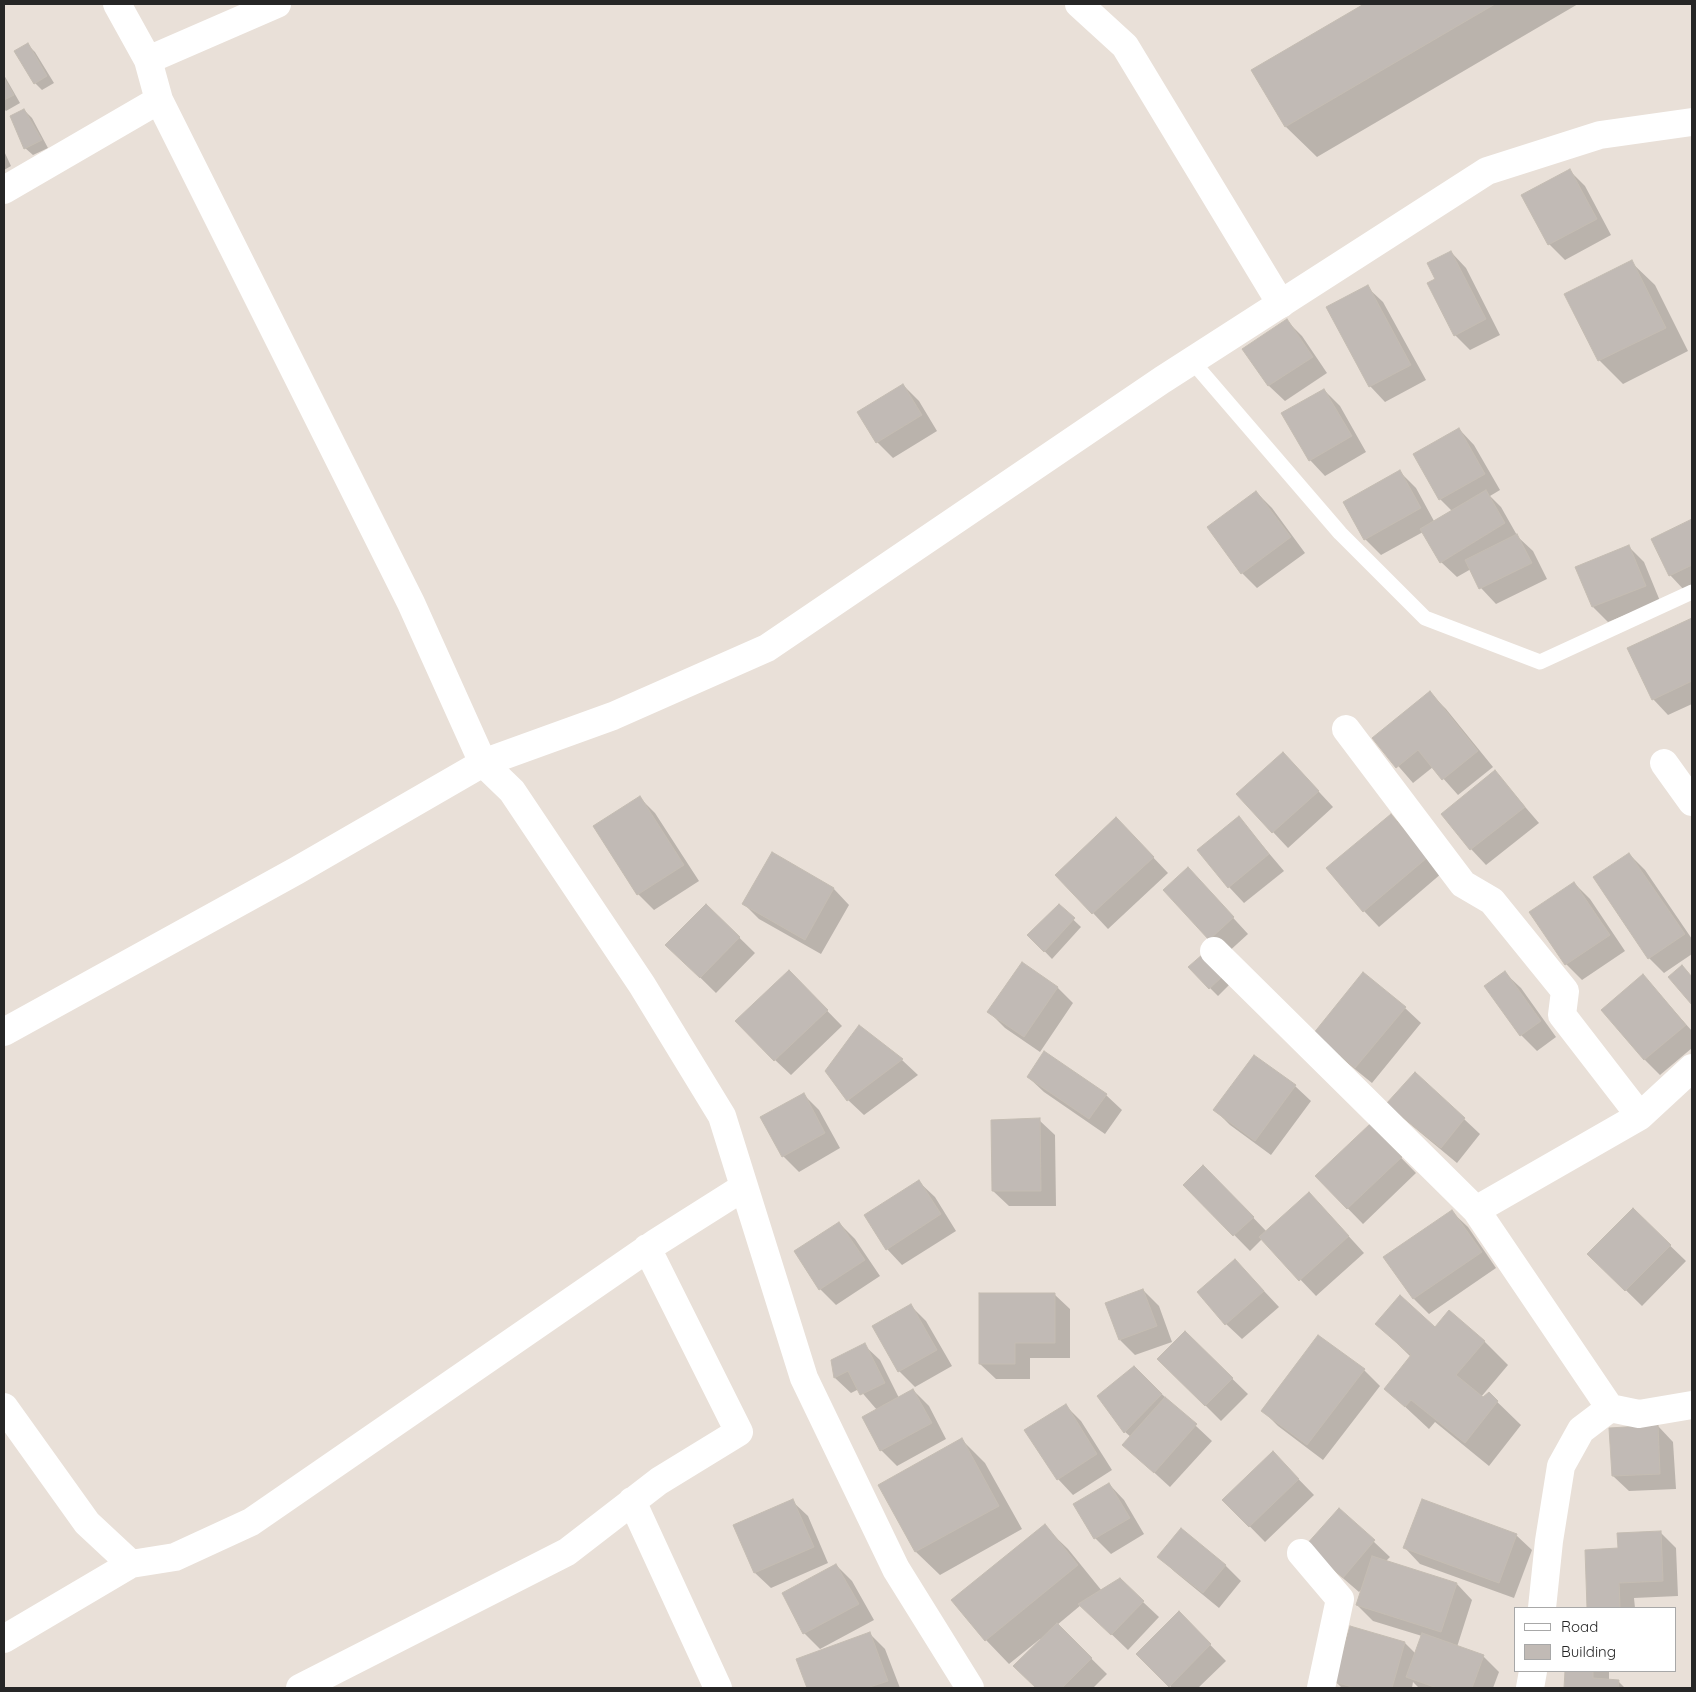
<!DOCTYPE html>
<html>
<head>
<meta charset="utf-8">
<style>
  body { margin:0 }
  #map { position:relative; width:1696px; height:1692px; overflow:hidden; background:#e9e0d8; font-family:Quicksand,sans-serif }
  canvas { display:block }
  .frame { position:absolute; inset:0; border:5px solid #262626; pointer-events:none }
  .legend { position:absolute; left:1514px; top:1607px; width:162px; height:65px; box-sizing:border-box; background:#fff; border:1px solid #a8a8a8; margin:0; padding:6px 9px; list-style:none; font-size:15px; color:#262626 }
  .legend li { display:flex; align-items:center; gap:10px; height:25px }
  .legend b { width:25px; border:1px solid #a8a8a8 }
</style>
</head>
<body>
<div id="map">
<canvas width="1696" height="1692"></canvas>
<div class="frame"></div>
<ul class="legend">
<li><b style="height:6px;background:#fff"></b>Road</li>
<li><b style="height:14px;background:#c1bab5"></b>Building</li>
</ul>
</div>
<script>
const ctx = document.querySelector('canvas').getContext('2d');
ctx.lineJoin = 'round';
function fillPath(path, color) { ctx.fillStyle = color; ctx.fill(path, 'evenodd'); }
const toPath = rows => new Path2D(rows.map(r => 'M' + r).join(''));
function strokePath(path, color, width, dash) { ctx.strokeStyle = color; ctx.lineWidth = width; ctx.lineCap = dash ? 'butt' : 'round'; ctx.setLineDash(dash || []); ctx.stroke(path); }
fillPath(toPath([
  [1366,4,1578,4,1317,157,1286,127,1253,70],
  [28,45,35,52,54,83,42,90,35,83],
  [4,75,20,103,6,111,4,109],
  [24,110,32,118,48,148,33,155,25,148],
  [4,151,11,166,4,170],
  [1569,170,1585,186,1611,235,1565,260,1549,244],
  [1451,252,1466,268,1500,335,1470,350,1455,335,1436,280],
  [1631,262,1655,285,1688,351,1623,384,1599,360],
  [1367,287,1383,302,1426,380,1385,402,1370,386],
  [1287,321,1302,336,1327,373,1285,401,1269,386,1244,349],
  [903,385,919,401,937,431,893,458,877,442],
  [1324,390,1340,406,1366,452,1325,476,1310,460],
  [1459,429,1474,445,1500,490,1490,496,1501,507,1518,537,1533,551,1547,579,1496,604,1481,588,1471,569,1457,577,1441,562,1423,532,1381,555,1365,539,1400,472,1416,488,1434,521,1452,511,1440,499],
  [1256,492,1272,508,1305,553,1257,588,1242,573],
  [1692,521,1692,588,1685,591,1670,575,1653,539],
  [1628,546,1644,562,1660,601,1608,622,1593,607],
  [1692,619,1692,704,1668,715,1653,699,1629,649],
  [1430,693,1446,709,1493,767,1458,795,1433,767,1413,783,1374,738],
  [1283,753,1333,807,1288,848,1273,832],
  [1495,772,1539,823,1486,865,1471,849],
  [640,798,655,813,699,881,654,910,638,894],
  [1391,815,1442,873,1379,927,1364,911],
  [1239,818,1284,871,1244,903,1229,887],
  [1132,835,1168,873,1108,929,1093,913],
  [772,854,834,889,849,905,821,954,759,919,744,904],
  [1629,854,1645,870,1692,939,1692,954,1664,973,1649,958],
  [1574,883,1590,899,1625,951,1582,980,1566,964],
  [1203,885,1248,934,1225,955,1210,939],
  [706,905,755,953,716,993,667,945],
  [1059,906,1081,927,1052,959,1029,935],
  [1203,956,1230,984,1218,996,1189,967],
  [1022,964,1058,988,1073,1003,1040,1052,1005,1028,989,1012],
  [1505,973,1521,988,1556,1037,1537,1051,1521,1035],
  [1643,976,1692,1031,1692,1048,1660,1075,1645,1060],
  [804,987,842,1026,791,1075,775,1060],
  [1405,1008,1421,1023,1372,1083,1330,1049],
  [859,1027,902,1060,918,1075,864,1115,848,1100],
  [1028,1077,1106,1095,1122,1110,1105,1134,1044,1092],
  [1295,1086,1311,1101,1271,1155,1230,1125,1215,1110],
  [803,1094,819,1110,840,1148,799,1172,783,1156],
  [1388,1104,1464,1119,1480,1134,1457,1163,1404,1119],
  [1039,1120,1055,1135,1056,1206,1009,1206,993,1191],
  [1370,1126,1416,1173,1363,1224,1317,1177],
  [919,1182,935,1197,956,1231,902,1265,887,1249],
  [1219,1182,1267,1232,1324,1209,1364,1253,1316,1296,1262,1239,1250,1251,1185,1185],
  [1633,1210,1686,1261,1642,1306,1589,1254],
  [1452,1212,1468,1227,1496,1268,1429,1314,1414,1299,1385,1258],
  [839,1223,855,1239,880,1276,836,1305,820,1289],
  [1235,1260,1279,1307,1242,1339,1226,1324],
  [1143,1290,1159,1306,1172,1342,1135,1355,1120,1340],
  [1054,1294,1070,1309,1070,1358,1030,1358,1030,1379,996,1379,980,1364],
  [911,1306,926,1321,952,1366,915,1387,899,1371],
  [1377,1324,1484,1341,1508,1365,1481,1397,1483,1399,1489,1394,1521,1425,1489,1466,1435,1422,1429,1429,1386,1389,1411,1357],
  [1185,1333,1248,1394,1221,1421,1159,1359],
  [1319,1336,1364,1370,1380,1386,1323,1460,1278,1426,1262,1410],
  [864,1345,880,1360,899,1398,913,1390,929,1406,946,1439,897,1466,881,1450,877,1410,859,1389,851,1393,835,1378,832,1361],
  [1134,1368,1212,1441,1170,1487,1124,1445,1131,1437,1125,1432],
  [1066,1406,1081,1421,1112,1470,1073,1495,1058,1479],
  [1658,1426,1673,1442,1676,1489,1629,1491,1613,1476],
  [962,1440,985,1463,1022,1529,940,1575,916,1552,880,1486],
  [1273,1453,1314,1495,1265,1542,1224,1500],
  [1109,1484,1124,1500,1144,1534,1111,1554,1095,1538],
  [792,1501,808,1516,828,1563,771,1588,755,1573,735,1525],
  [1340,1510,1390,1557,1386,1561,1457,1584,1472,1600,1457,1647,1483,1656,1499,1672,1493,1688,1419,1688,1413,1682,1412,1688,1342,1688,1335,1681,1405,1643,1416,1654,1422,1636,1373,1621,1357,1605,1363,1588,1359,1592,1323,1561],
  [1044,1526,1068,1549,1102,1591,1143,1602,1159,1617,1128,1650,1081,1605,1057,1625,1107,1674,1093,1688,1037,1688,1015,1666,1041,1640,1040,1639,1009,1664,986,1640,953,1600],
  [1181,1530,1226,1566,1241,1581,1219,1608,1175,1572,1159,1557],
  [1660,1532,1676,1548,1678,1596,1634,1598,1635,1608,1589,1608,1586,1551,1619,1549],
  [1516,1535,1532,1550,1514,1598,1420,1564,1405,1548],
  [836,1565,852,1581,874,1620,820,1649,804,1633,783,1594],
  [1179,1613,1226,1661,1198,1688,1172,1688,1138,1654],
  [869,1633,885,1649,900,1688,808,1688,798,1660],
  [1566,1671,1609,1671,1609,1680,1618,1681,1625,1688,1565,1688]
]), '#0003');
const building = toPath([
  [1364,4,1495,4,1285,127,1251,70,1364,4],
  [28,43,47,76,34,84,14,51,28,43],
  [4,78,14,95,4,100,4,78],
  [24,109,42,140,24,149,10,116,24,109],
  [1570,169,1597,219,1548,245,1521,195,1570,169],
  [1451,251,1486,319,1454,336,1427,283,1435,279,1427,263,1451,251],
  [1632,260,1666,328,1598,361,1564,294,1632,260],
  [1368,285,1411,365,1369,387,1326,307,1368,285],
  [1287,319,1313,357,1268,386,1242,349,1287,319],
  [903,384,922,415,876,443,857,412,903,384],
  [1324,389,1352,436,1309,461,1281,413,1324,389],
  [1459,428,1485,474,1439,500,1413,454,1459,428],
  [1400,470,1421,508,1364,540,1343,502,1400,470],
  [1486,490,1505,523,1440,563,1420,529,1486,490],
  [1256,491,1291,537,1241,574,1207,527,1256,491],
  [1692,519,1692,565,1669,576,1651,539,1692,519],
  [1517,534,1532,563,1479,589,1465,560,1517,534],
  [1629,545,1646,586,1592,607,1575,567,1629,545],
  [1692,618,1692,681,1652,700,1627,648,1692,618],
  [1430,691,1478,751,1442,780,1418,750,1396,768,1372,738,1430,691],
  [1283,752,1319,791,1272,833,1236,794,1283,752],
  [1495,770,1525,807,1470,850,1441,814,1495,770],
  [640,796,684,865,637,895,593,826,640,796],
  [1391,814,1428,857,1363,912,1326,868,1391,814],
  [1239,816,1269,854,1228,888,1197,850,1239,816],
  [1116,817,1154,857,1092,914,1055,875,1116,817],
  [772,852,834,888,805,940,742,904,772,852],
  [1629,853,1685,934,1648,959,1593,877,1629,853],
  [1188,867,1234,917,1209,940,1163,890,1188,867],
  [1574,882,1610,935,1565,965,1529,912,1574,882],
  [706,904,740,937,700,978,665,945,706,904],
  [1059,904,1075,918,1044,952,1027,935,1059,904],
  [1203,954,1223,976,1209,989,1188,967,1203,954],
  [1022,962,1058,987,1024,1037,987,1012,1022,962],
  [1682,965,1692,977,1692,1005,1668,977,1682,965],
  [789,970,828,1010,774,1061,735,1021,789,970],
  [1505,971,1541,1021,1520,1036,1484,986,1505,971],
  [1363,972,1406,1007,1355,1068,1313,1034,1363,972],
  [1643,974,1686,1025,1644,1060,1601,1010,1643,974],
  [859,1025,903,1059,847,1101,825,1071,859,1025],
  [1044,1051,1107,1094,1089,1119,1027,1077,1044,1051],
  [1254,1055,1296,1085,1255,1141,1213,1110,1254,1055],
  [1415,1072,1465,1118,1441,1148,1386,1104,1415,1072],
  [804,1093,825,1133,782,1157,760,1117,804,1093],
  [1040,1118,1041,1191,992,1191,991,1120,1040,1118],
  [1370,1124,1402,1157,1347,1209,1315,1176,1370,1124],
  [1203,1165,1254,1217,1233,1236,1183,1185,1203,1165],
  [919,1180,941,1214,886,1250,864,1215,919,1180],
  [1309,1192,1349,1236,1299,1281,1259,1237,1309,1192],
  [1633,1208,1671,1245,1625,1291,1587,1254,1633,1208],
  [1452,1210,1482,1252,1413,1299,1383,1257,1452,1210],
  [839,1222,865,1260,819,1290,794,1251,839,1222],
  [1235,1259,1264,1291,1225,1325,1197,1292,1235,1259],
  [1143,1289,1157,1326,1119,1340,1105,1303,1143,1289],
  [979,1293,1055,1293,1055,1343,1015,1343,1015,1364,979,1364,979,1293],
  [1400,1295,1435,1327,1449,1310,1485,1341,1456,1375,1483,1397,1489,1392,1498,1401,1465,1443,1411,1400,1405,1407,1384,1389,1411,1355,1375,1324,1400,1295],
  [911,1304,937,1350,898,1372,872,1326,911,1304],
  [1185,1331,1233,1378,1205,1406,1157,1359,1185,1331],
  [1318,1335,1365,1369,1307,1445,1261,1411,1318,1335],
  [865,1343,885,1383,860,1395,848,1371,834,1378,831,1360,865,1343],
  [1134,1366,1162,1394,1124,1433,1097,1396,1134,1366],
  [913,1389,932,1423,880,1451,862,1417,913,1389],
  [1165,1397,1197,1424,1154,1473,1122,1445,1165,1397],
  [1066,1404,1097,1454,1057,1480,1024,1430,1066,1404],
  [1658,1425,1660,1474,1612,1476,1609,1428,1658,1425],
  [962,1438,999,1506,915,1552,878,1485,962,1438],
  [1273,1451,1299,1479,1249,1527,1222,1500,1273,1451],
  [1109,1483,1130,1518,1094,1539,1073,1504,1109,1483],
  [793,1499,814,1547,754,1573,733,1525,793,1499],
  [1422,1499,1517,1534,1499,1583,1403,1548,1422,1499],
  [1339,1508,1375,1540,1343,1578,1306,1545,1339,1508],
  [1045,1524,1078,1565,985,1641,951,1600,1045,1524],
  [1181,1528,1226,1565,1203,1593,1157,1557,1181,1528],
  [1661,1531,1663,1581,1619,1583,1620,1608,1587,1608,1585,1550,1618,1548,1617,1533,1661,1531],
  [1372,1556,1457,1583,1441,1632,1356,1605,1372,1556],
  [836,1564,859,1604,803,1634,782,1593,836,1564],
  [1120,1578,1144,1601,1111,1635,1078,1604,1120,1578],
  [1179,1611,1211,1644,1169,1687,1136,1654,1179,1611],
  [1057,1623,1092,1658,1062,1688,1036,1688,1013,1666,1057,1623],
  [1350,1626,1405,1642,1392,1688,1356,1688,1334,1682,1350,1626],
  [870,1632,888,1681,867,1688,807,1688,796,1659,870,1632],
  [1422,1633,1484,1655,1472,1688,1437,1688,1406,1677,1422,1633],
  [1565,1671,1593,1671,1593,1678,1619,1680,1618,1688,1564,1688,1565,1671]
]);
fillPath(building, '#c1bab5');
strokePath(building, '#c4bcb2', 1);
strokePath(toPath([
  [1192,361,1340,533,1425,618,1540,662,1692,592]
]), '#fff', 15);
strokePath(toPath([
  [117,4,148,60,159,100,411,603,483,763,512,791,642,985,722,1116,804,1378,896,1569,970,1688],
  [1079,4,1125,46,1281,304],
  [148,60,277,4],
  [4,190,159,100],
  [1346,729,1463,884,1492,901,1565,991,1562,1015,1640,1116],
  [1664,763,1692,802],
  [1214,951,1476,1210],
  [4,1407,87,1523,131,1564,175,1557,251,1522,657,1242,744,1187],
  [1610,1408,1639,1414,1692,1405],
  [632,1501,718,1688],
  [1301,1553,1340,1599,1321,1688],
  [1542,1608,1549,1541,1561,1466,1581,1430,1610,1408,1476,1210,1640,1116,1692,1068],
  [4,1639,131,1564],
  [300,1688,567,1552,659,1481,739,1432,647,1248],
  [1530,1688,1533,1671]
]), '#fff', 28);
strokePath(toPath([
  [4,1032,296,871,483,763,613,716,767,648,1162,380,1487,171,1600,135,1692,122]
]), '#fff', 28);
</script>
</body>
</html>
